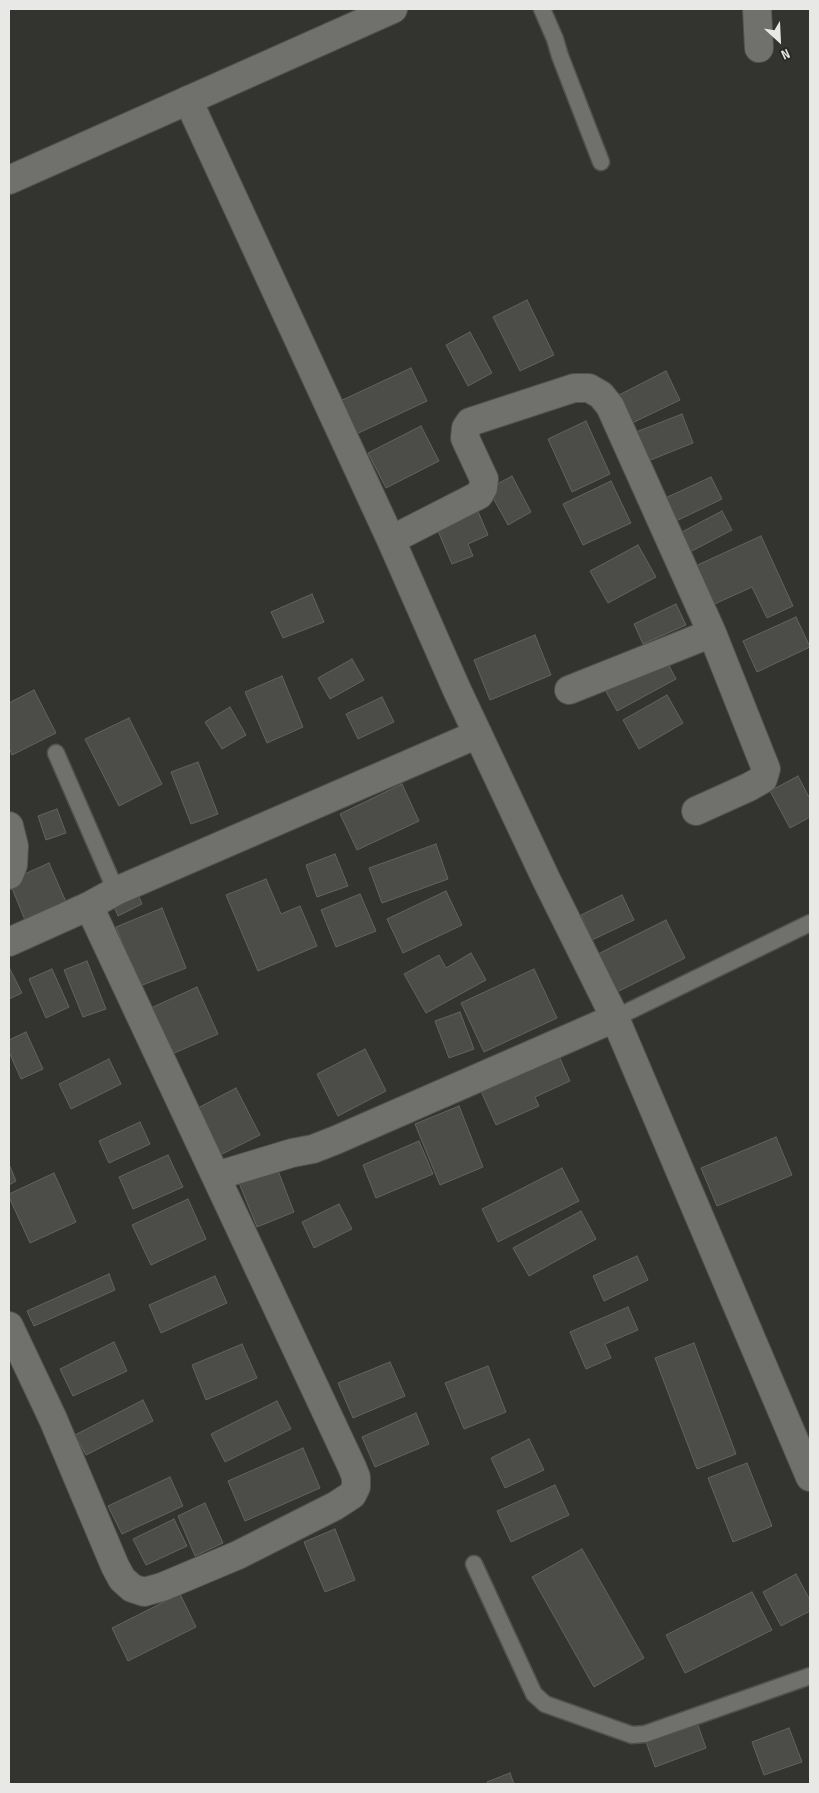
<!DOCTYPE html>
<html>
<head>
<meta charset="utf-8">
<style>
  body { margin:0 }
  #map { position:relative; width:819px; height:1793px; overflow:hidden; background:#33332f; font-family:"Sofia Sans Condensed",sans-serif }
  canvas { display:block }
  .frame { position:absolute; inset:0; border:10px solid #e8e8e6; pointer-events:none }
  .north { position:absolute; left:754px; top:15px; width:50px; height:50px; -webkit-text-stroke:4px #292926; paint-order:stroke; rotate:155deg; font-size:14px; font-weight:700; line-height:20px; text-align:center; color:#e8e8e6 }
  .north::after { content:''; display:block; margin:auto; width:18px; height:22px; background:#e8e8e6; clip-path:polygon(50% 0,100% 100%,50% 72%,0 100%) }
</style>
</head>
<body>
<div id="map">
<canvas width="819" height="1793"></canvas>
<div class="frame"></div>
<div class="north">N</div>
</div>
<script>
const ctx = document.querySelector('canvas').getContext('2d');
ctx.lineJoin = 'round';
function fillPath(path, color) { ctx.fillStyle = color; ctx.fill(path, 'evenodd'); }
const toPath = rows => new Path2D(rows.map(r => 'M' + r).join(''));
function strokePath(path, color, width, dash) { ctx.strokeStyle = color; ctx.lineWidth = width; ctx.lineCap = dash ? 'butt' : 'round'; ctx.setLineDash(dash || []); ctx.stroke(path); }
const building = toPath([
  [527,300,554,355,520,371,493,317,527,300],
  [470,332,492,373,468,386,446,345,470,332],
  [411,368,427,401,352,436,336,403,411,368],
  [666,371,680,400,626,426,613,398,666,371],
  [682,414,693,443,643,463,631,434,682,414],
  [586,421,610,474,572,492,548,439,586,421],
  [421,426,439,461,386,488,368,453,421,426],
  [512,476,531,512,508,525,488,489,512,476],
  [711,477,722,499,672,523,661,500,711,477],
  [611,481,631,523,583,545,563,504,611,481],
  [474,502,488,535,468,544,473,556,452,564,433,519,474,502],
  [722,511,732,530,688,553,678,534,722,511],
  [761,536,793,606,767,618,752,587,708,607,691,568,761,536],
  [638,545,656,577,608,603,590,571,638,545],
  [312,594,324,622,283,638,271,612,312,594],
  [676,604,686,625,643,644,634,624,676,604],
  [796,617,810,647,757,672,743,641,796,617],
  [535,635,551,675,490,700,474,660,535,635],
  [664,656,676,679,617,711,604,688,664,656],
  [352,659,364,680,330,699,318,678,352,659],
  [282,676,303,727,267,743,245,692,282,676],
  [34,690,56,733,12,755,9,748,9,703,34,690],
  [667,695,683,723,639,749,623,720,667,695],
  [382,697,394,722,358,739,346,714,382,697],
  [230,707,246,735,222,749,205,722,230,707],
  [129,718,162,784,119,806,85,739,129,718],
  [198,762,218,814,191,824,171,772,198,762],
  [798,776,810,799,810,817,790,828,770,791,798,776],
  [402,784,419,821,357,850,340,814,402,784],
  [57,809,66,833,46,840,38,816,57,809],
  [436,844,448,879,382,903,369,868,436,844],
  [335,854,348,886,317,897,306,865,335,854],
  [49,863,66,902,25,920,9,881,49,863],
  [266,879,281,914,300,906,317,946,258,971,226,895,266,879],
  [446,891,462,925,403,953,387,919,446,891],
  [137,892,142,904,118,916,113,904,137,892],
  [360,894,376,931,336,947,321,910,360,894],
  [622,895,634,920,592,940,581,915,622,895],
  [162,908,186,968,140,986,116,927,162,908],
  [666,920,685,958,613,994,594,956,666,920],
  [471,953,486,980,426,1013,404,974,439,955,446,968,471,953],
  [87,961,106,1009,83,1017,64,970,87,961],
  [9,967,22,993,9,999,9,967],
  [52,969,69,1007,46,1018,29,979,52,969],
  [534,969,557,1018,484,1052,461,1003,534,969],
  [197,987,218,1034,172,1054,151,1008,197,987],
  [460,1012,474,1049,449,1058,435,1021,460,1012],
  [26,1032,43,1069,21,1079,9,1052,9,1040,26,1032],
  [365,1049,386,1091,338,1116,317,1074,365,1049],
  [558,1054,570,1081,535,1097,539,1106,496,1125,480,1089,558,1054],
  [109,1059,121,1084,71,1109,59,1084,109,1059],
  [236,1088,260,1135,218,1156,194,1110,236,1088],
  [459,1106,483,1167,440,1185,415,1124,459,1106],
  [140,1122,150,1144,109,1163,99,1141,140,1122],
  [776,1137,792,1175,717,1206,701,1168,776,1137],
  [419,1141,433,1174,376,1198,363,1165,419,1141],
  [168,1155,183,1187,133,1209,119,1177,168,1155],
  [275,1163,294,1212,257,1227,237,1178,275,1163],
  [9,1164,16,1181,9,1185,9,1164],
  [562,1168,579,1201,498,1242,482,1209,562,1168],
  [54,1173,76,1222,30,1243,9,1197,9,1194,54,1173],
  [188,1199,206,1239,151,1265,132,1225,188,1199],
  [339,1204,352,1229,314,1248,302,1222,339,1204],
  [581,1211,596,1239,529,1276,513,1248,581,1211],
  [637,1256,648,1280,604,1301,593,1276,637,1256],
  [109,1274,115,1290,34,1326,27,1311,109,1274],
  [215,1276,227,1303,161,1333,149,1305,215,1276],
  [628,1307,638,1330,605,1344,611,1358,586,1369,570,1332,628,1307],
  [114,1342,127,1371,73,1396,60,1369,114,1342],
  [694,1343,736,1454,697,1469,655,1358,694,1343],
  [242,1344,257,1378,206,1400,192,1365,242,1344],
  [390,1362,405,1396,353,1418,338,1383,390,1362],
  [488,1366,506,1412,464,1429,445,1383,488,1366],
  [143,1400,153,1421,86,1455,75,1435,143,1400],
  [277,1401,291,1429,225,1462,211,1434,277,1401],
  [416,1413,429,1444,375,1467,362,1437,416,1413],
  [529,1439,544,1470,505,1488,491,1458,529,1439],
  [303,1448,320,1488,245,1521,228,1481,303,1448],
  [747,1463,772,1526,733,1542,708,1478,747,1463],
  [170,1477,183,1506,122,1534,108,1506,170,1477],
  [555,1485,569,1515,511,1542,497,1511,555,1485],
  [205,1503,223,1543,195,1556,178,1516,205,1503],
  [174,1519,187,1546,146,1565,133,1539,174,1519],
  [335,1529,355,1580,325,1592,304,1542,335,1529],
  [582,1549,644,1658,594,1687,532,1577,582,1549],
  [796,1574,810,1600,810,1611,781,1626,763,1592,796,1574],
  [752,1592,772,1630,685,1673,666,1635,752,1592],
  [180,1594,196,1627,128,1661,112,1628,180,1594],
  [695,1717,706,1748,655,1767,644,1736,695,1717],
  [789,1728,802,1762,764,1775,752,1742,789,1728],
  [510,1773,514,1784,488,1784,487,1782,510,1773]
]);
fillPath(building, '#4c4c48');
strokePath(building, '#63635f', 1);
const service = toPath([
  [542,9,555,39,560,56,601,162],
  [56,753,116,891],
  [615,1018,810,923],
  [474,1564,534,1694,545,1704,632,1735,645,1734,810,1676]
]);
const minor = toPath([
  [757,9,759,48],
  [188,100,391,540,457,690,546,879,615,1018,810,1477],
  [391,540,479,495,483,488,484,479,465,438,466,428,470,422,574,388,589,388,601,395,610,406,712,633,766,769,763,779,749,787,696,811],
  [569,690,712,633],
  [9,826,14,846,13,865,9,875],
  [9,942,89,906,116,891,478,734],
  [216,1176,292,1153,313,1149,336,1140,615,1018],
  [9,1326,53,1419,115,1566,122,1579,132,1588,144,1592,162,1587,238,1555,335,1506,352,1495,356,1487,356,1477,352,1467,89,906]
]);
const secondary = toPath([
  [9,180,393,9]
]);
strokePath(service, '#50504d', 19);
strokePath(minor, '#50504d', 30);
strokePath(secondary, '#50504d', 30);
strokePath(service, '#70706c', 16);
strokePath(minor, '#70706c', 28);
strokePath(secondary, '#70706c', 28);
</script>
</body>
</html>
